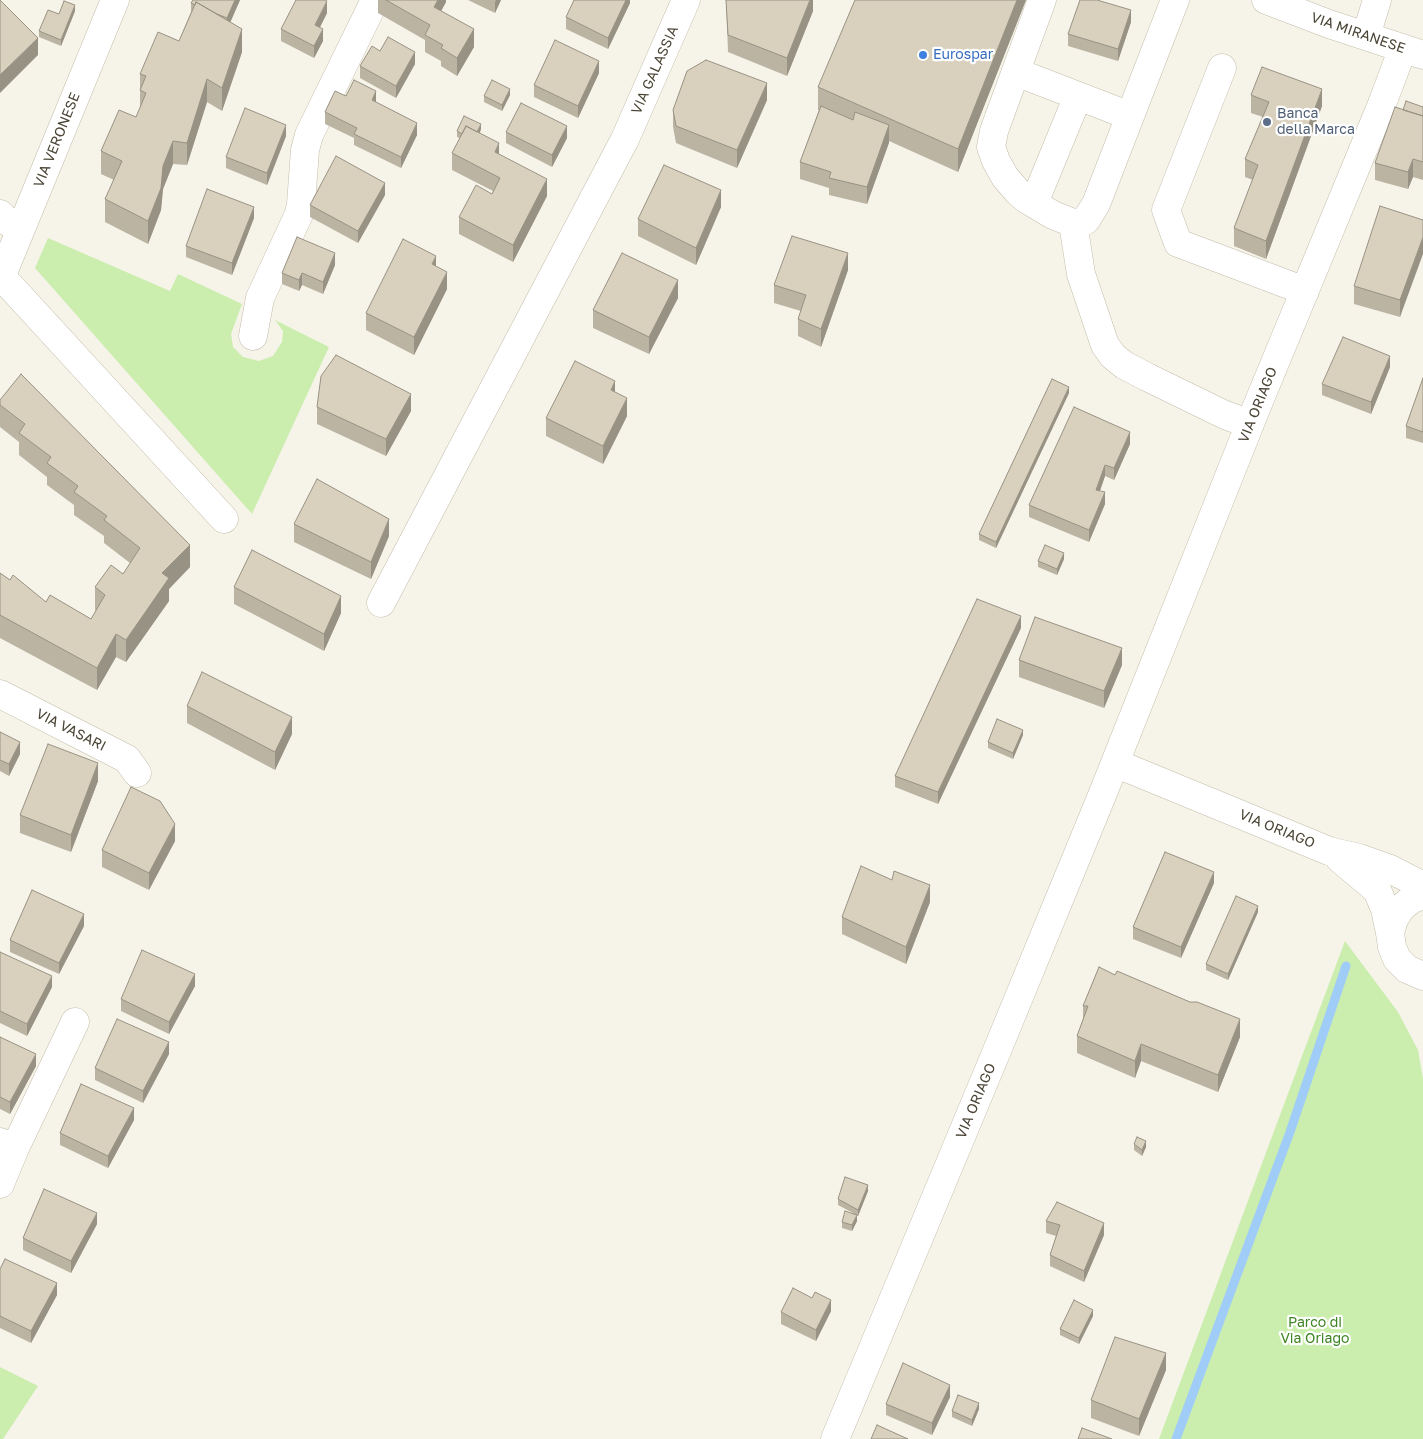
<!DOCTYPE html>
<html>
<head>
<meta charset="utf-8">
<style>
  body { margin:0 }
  canvas { display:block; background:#f6f3e9 }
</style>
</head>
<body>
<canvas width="1423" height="1439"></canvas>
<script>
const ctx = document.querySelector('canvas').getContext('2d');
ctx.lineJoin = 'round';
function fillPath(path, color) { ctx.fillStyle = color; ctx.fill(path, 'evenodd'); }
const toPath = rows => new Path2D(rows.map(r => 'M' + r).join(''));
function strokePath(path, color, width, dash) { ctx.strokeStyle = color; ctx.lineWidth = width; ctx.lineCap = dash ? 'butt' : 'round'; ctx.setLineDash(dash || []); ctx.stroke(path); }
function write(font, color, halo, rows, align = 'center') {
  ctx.font = font + ' "Golos Text",sans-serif'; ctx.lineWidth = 4.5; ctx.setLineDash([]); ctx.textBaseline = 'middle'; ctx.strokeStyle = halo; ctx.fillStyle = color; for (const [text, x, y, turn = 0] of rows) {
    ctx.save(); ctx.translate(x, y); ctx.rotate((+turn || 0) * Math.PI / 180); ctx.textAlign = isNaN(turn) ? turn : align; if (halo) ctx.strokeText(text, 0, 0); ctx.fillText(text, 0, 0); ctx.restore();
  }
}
fillPath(toPath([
  [48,238,170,291,178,274,242,304,231,334,233,347,243,357,259,361,273,356,282,342,283,331,275,320,329,347,252,514,35,268],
  [1345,941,1398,1012,1418,1050,1423,1079,1423,1439,1159,1439],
  [0,1367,38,1386,3,1439,0,1439]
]), '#cbeeae');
strokePath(toPath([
  [1176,1439,1290,1132,1346,966]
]), '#a0ccf8', 9);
const minor = toPath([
  [1042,0,994,131,991,147,996,161,1005,177,1017,191,1026,199,1053,215,1073,223,1083,222,1086,220,1096,204,1175,0],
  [1266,0,1329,24,1423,55],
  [1366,36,1377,0],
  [1222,68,1166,210,1178,243,1305,291],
  [1016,72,1130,116],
  [1034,203,1078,96],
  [0,214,8,222,20,228],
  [1073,223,1081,274,1105,345,1113,356,1124,365,1147,377,1225,415,1250,424],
  [0,279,7,283,13,289,224,519],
  [0,280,115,0],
  [253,336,260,298,299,214,301,204,305,150,309,135,375,0],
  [381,603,625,139,686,0],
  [0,694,127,759,137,773],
  [1115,763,1329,851,1359,858,1390,869,1423,886],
  [1340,859,1377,890,1385,909,1390,933],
  [1423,895,1412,899,1401,908,1394,919,1390,933,1392,947,1397,959,1407,969,1423,976],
  [0,1142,15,1148,0,1184],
  [15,1148,75,1022],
  [835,1439,996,1053,1103,793,1255,411,1382,104,1403,48]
]);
strokePath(minor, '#c3bdaa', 29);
strokePath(minor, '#fff', 28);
fillPath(toPath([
  [193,0,240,0,230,22,242,52,222,111,207,102,187,165,173,164,163,189,161,210,148,244,105,222,105,199,114,180,101,174,101,151,136,117,140,108,140,74,179,41,191,12,191,3],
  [378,0,446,0,446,2,441,11,474,47,457,76,441,66,441,61,425,52,425,40,378,13],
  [468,0,501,0,495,13],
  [630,0,630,3,608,49,566,29,566,17],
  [726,0,813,0,813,11,787,76,728,52],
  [1026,0,958,172,889,141,867,204,829,195,829,188,800,179,800,162,819,110,818,110,818,87],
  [75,11,61,46,39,37,39,31,59,14],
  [327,13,320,27,323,41,314,58,281,41,281,29],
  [1131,22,1118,61,1068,46,1068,34],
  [380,51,415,64,396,98,360,78,360,66],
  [599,73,578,118,534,97,534,85],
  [510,95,502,111,484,102,484,96],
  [1251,95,1322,106,1266,259,1234,246,1234,228,1253,180,1245,177,1245,159,1263,117,1251,113],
  [346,96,376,102,417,135,401,168,354,145,354,138,325,124,325,112],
  [767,100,737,168,676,143,673,127,673,110],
  [1423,107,1423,180,1413,177,1408,189,1375,180,1375,163,1403,110],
  [481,129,480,133,499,154,547,196,513,262,459,234,459,217,492,194,493,191,452,170,452,153,460,138,457,137,457,131],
  [506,132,567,138,552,167,506,143],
  [286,136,267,185,226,168,226,157],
  [385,195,358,243,310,217,310,205],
  [721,207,696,265,638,236,638,219],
  [254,218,232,275,186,257,186,246],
  [1423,220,1400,317,1354,304,1354,286],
  [335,265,323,294,302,285,299,291,282,284,282,273],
  [436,266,447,289,414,355,366,330,366,313],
  [848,270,821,347,798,336,798,319,801,311,774,303,774,285],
  [678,298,649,354,593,328,593,310],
  [1390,367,1371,414,1322,395,1322,384],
  [1423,378,1423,443,1406,438,1406,426],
  [615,392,627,416,603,464,546,436,546,418],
  [1069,393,996,548,979,540,979,534],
  [0,400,190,567,169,589,169,601,126,662,116,657,97,690,0,638,0,573,10,580,46,602,91,619,96,611,95,610,95,587,123,574,130,563,104,543,104,536,74,515,74,505,47,485,47,477,19,455,19,442,0,427],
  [317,407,411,411,386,456,317,424],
  [1130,444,1114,480,1105,476,1100,491,1105,504,1089,542,1029,517,1029,505],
  [294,524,389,536,371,579,294,542],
  [1064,559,1057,575,1038,567,1038,561],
  [234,587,341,613,324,651,234,604],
  [1021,628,938,804,895,787,895,776],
  [1019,660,1122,665,1104,708,1019,677],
  [187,706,292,734,275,770,187,723],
  [0,732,20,754,9,776,0,771],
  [1023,735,1013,759,988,748,988,742],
  [98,781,71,852,20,833,20,815],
  [175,841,149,890,102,867,102,850],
  [892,880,930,902,906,964,842,934,842,917],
  [1214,883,1181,958,1133,939,1133,927],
  [1258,912,1228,980,1206,970,1206,964],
  [84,926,59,974,10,952,10,940],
  [0,952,52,987,27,1036,0,1023],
  [1099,967,1240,1037,1218,1092,1141,1061,1135,1078,1077,1053,1077,1036,1083,1019,1083,1006],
  [195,986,169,1034,121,1011,121,999],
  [0,1037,36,1066,10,1114,0,1109],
  [169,1054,143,1103,95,1080,95,1068],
  [134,1120,108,1168,60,1145,60,1133],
  [1134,1144,1146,1147,1142,1156,1134,1150],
  [868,1191,858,1216,857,1216,857,1221,852,1231,842,1228,842,1222,853,1213,838,1205,838,1199],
  [1046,1221,1104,1235,1084,1282,1050,1266,1050,1255,1056,1236,1046,1233],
  [97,1224,71,1273,23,1250,23,1238],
  [0,1269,57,1295,31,1343,0,1328],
  [831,1311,816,1341,781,1324,781,1312],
  [1093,1316,1079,1344,1060,1335,1060,1329],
  [1166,1370,1139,1436,1091,1418,1091,1400],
  [950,1397,932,1435,886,1415,886,1404],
  [979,1409,972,1426,952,1417,952,1411]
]), '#bbb4a3');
fillPath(toPath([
  [235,0,240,0,227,30,227,18],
  [438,0,446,0,446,2,434,24,434,7],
  [496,0,501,0,495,13,495,2],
  [626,0,630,0,630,3,608,49,608,38],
  [810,0,813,0,813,11,787,76,787,58],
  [1017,0,1026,0,958,172,958,149],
  [327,1,327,13,315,37,315,25],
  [75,5,75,11,61,46,61,40],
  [1131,10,1131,22,1118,61,1118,49],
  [242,29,242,52,222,111,222,88],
  [323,29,323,41,314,58,314,46],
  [474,29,474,47,457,76,457,58],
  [38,38,38,55,0,93,0,75],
  [415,52,415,64,396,98,396,86],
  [599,61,599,73,578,118,578,106],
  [207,79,207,102,187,165,187,143],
  [767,83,767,100,737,168,737,150],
  [510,89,510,95,502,111,502,105],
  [1322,89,1322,106,1266,259,1266,241],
  [376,91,376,103,372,100],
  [417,123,417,135,401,168,401,157],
  [481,124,481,129,474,145,474,139],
  [286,125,286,136,267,185,267,173],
  [889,125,889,143,867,204,867,187],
  [567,126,567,138,552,167,552,155],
  [173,141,173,164,163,189,161,210,148,244,148,221,163,166],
  [499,143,499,160,495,152],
  [1413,159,1413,177,1408,189,1408,172],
  [547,179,547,196,513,262,513,245],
  [385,183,385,195,358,243,358,231],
  [721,190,721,207,696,265,696,248],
  [254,207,254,218,232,275,232,263],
  [1423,237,1423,254,1400,317,1400,300],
  [335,253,335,265,323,294,323,282],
  [848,253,848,270,821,347,821,329],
  [436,256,436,274,432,264],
  [447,272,447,289,414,355,414,337],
  [302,273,302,285,299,291,299,280],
  [678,280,678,298,649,354,649,337],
  [1390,356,1390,367,1371,414,1371,402],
  [615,381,615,399,611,390],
  [1069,387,1069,393,996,548,996,542],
  [411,394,411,411,386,456,386,439],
  [627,398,627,416,603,464,603,446],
  [1130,432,1130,444,1114,480,1114,468],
  [1105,465,1105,476,1096,502,1096,490],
  [1105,492,1105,504,1089,542,1089,530],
  [389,519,389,536,371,579,371,562],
  [190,545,190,567,169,589,169,601,126,662,126,640,162,573],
  [1064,553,1064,559,1057,575,1057,569],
  [341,596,341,613,324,651,324,634],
  [1021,616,1021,628,938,804,938,792],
  [116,634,116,657,97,690,97,668],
  [1122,648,1122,665,1104,708,1104,691],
  [292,717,292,734,275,770,275,752],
  [1023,730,1023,735,1013,759,1013,753],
  [20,742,20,754,9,776,9,764],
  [98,763,98,781,71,852,71,835],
  [175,824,175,841,149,890,149,873],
  [1214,872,1214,883,1181,958,1181,947],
  [930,885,930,902,906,964,906,947],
  [1258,906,1258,912,1228,980,1228,974],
  [84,914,84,926,59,974,59,963],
  [195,974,195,986,169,1034,169,1022],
  [52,976,52,987,27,1036,27,1024],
  [1240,1019,1240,1037,1218,1092,1218,1075],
  [169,1042,169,1054,143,1103,143,1091],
  [1141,1044,1141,1061,1135,1078,1135,1061],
  [36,1054,36,1066,10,1114,10,1102],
  [134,1108,134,1120,108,1168,108,1156],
  [1146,1141,1146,1147,1142,1156,1142,1150],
  [868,1185,868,1191,858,1216,858,1210],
  [97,1213,97,1224,71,1273,71,1261],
  [857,1215,857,1221,852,1231,852,1225],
  [1104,1223,1104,1235,1084,1282,1084,1271],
  [57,1283,57,1295,31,1343,31,1331],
  [831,1300,831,1311,816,1341,816,1330],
  [1093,1310,1093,1316,1079,1344,1079,1338],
  [1166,1353,1166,1370,1139,1436,1139,1419],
  [950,1385,950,1397,932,1435,932,1423],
  [979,1403,979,1409,972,1426,972,1420]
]), '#989284');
const building = toPath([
  [0,0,38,38,0,75,0,0],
  [193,0,235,0,227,18,217,14,196,2,195,5,191,3,193,0],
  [296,0,325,0,327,1,315,25,323,29,314,46,281,29,296,0],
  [386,0,438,0,434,7,474,29,457,58,441,48,443,45,425,35,430,25,386,0],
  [574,0,626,0,608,38,566,17,574,0],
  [726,0,810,0,787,58,728,35,726,0],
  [855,0,1017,0,958,149,818,87,855,0],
  [1080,0,1097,0,1131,10,1118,49,1068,34,1080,0],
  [64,1,75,5,61,40,39,31,48,10,59,14,64,1],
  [196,2,242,29,222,88,207,79,187,143,173,141,163,166,161,188,148,221,105,199,122,161,101,151,119,110,136,117,146,93,140,90,146,76,140,74,158,32,179,41,196,2],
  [388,37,415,52,396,86,360,66,372,46,380,51,388,37],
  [555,40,599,61,578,106,534,85,555,40],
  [706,60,767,83,737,150,676,126,673,110,687,71,706,60],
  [1262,67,1322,89,1266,241,1234,228,1258,165,1245,159,1269,102,1251,95,1262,67],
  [354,80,376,91,372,100,417,123,401,157,354,134,357,128,325,112,335,91,346,96,354,80],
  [492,80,510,89,502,105,484,96,492,80],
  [1406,101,1423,107,1423,116,1403,110,1406,101],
  [521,103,567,126,552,155,506,132,521,103],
  [821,106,853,120,855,112,889,125,867,187,829,178,831,172,800,162,821,106],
  [1395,107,1423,116,1423,162,1413,159,1408,172,1375,163,1395,107],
  [245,108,286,125,267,173,226,157,245,108],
  [464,116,481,124,477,132,466,126,462,134,457,131,464,116],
  [466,126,499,143,495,152,547,179,513,245,459,217,476,185,492,194,500,178,452,153,466,126],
  [336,156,385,183,358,231,310,205,336,156],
  [664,165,721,190,696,248,638,219,664,165],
  [207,189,254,207,232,263,186,246,207,189],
  [1380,206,1423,220,1423,237,1400,300,1354,286,1380,206],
  [792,236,848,253,821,329,798,319,806,295,774,285,792,236],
  [297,237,335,253,323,282,302,273,299,280,282,273,297,237],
  [403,239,436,256,432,264,447,272,414,337,366,313,403,239],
  [622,253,678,280,649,337,593,310,622,253],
  [1343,337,1390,356,1371,402,1322,384,1343,337],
  [336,355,411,394,386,439,317,407,321,376,336,355],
  [575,361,615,381,611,390,627,398,603,446,546,418,575,361],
  [21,374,190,545,162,573,169,578,126,640,116,634,97,668,0,615,0,573,10,580,13,575,46,602,50,595,91,619,105,595,95,587,111,565,123,574,140,548,104,520,107,516,74,492,78,486,47,463,51,457,19,433,25,424,0,405,0,400,21,374],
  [1423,378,1423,432,1406,426,1423,378],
  [1052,379,1069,387,996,542,979,534,1052,379],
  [1074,407,1130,432,1114,468,1105,465,1096,490,1105,492,1089,530,1029,505,1074,407],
  [317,479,389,519,371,562,294,524,317,479],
  [1045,545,1064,553,1057,569,1038,561,1045,545],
  [252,550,341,596,324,634,234,587,252,550],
  [977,599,1021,616,938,792,895,776,977,599],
  [1035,617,1122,648,1104,691,1019,660,1035,617],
  [202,672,292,717,275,752,187,706,202,672],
  [997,719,1023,730,1013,753,988,742,997,719],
  [0,732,20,742,9,764,0,760,0,732],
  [48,744,98,763,71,835,20,815,48,744],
  [131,787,160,801,175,824,149,873,102,850,131,787],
  [1165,852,1214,872,1181,947,1133,927,1165,852],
  [861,866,892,880,894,871,930,885,906,947,842,917,861,866],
  [32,890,84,914,59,963,10,940,32,890],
  [1236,896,1258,906,1228,974,1206,964,1236,896],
  [142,950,195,974,169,1022,121,999,142,950],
  [0,952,52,976,27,1024,0,1011,0,952],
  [1099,967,1115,975,1117,971,1190,1002,1197,1002,1240,1019,1218,1075,1141,1044,1135,1061,1077,1036,1088,1006,1083,1006,1099,967],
  [117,1019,169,1042,143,1091,95,1068,117,1019],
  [0,1037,36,1054,10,1102,0,1097,0,1037],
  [81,1084,134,1108,108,1156,60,1133,81,1084],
  [1137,1137,1146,1141,1142,1150,1134,1144,1137,1137],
  [845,1177,868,1185,858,1210,838,1199,845,1177],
  [44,1189,97,1213,71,1261,23,1238,44,1189],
  [1057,1202,1104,1223,1084,1271,1050,1255,1060,1225,1046,1221,1057,1202],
  [845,1211,857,1215,852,1225,842,1222,845,1211],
  [5,1259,57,1283,31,1331,0,1316,0,1269,5,1259],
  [793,1288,812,1298,815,1292,831,1300,816,1330,781,1312,793,1288],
  [1074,1300,1093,1310,1079,1338,1060,1329,1074,1300],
  [1115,1337,1166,1353,1139,1419,1091,1400,1115,1337],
  [903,1363,950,1385,932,1423,886,1404,903,1363],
  [958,1395,979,1403,972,1420,952,1411,958,1395],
  [877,1425,908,1439,871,1439,877,1425],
  [1082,1428,1112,1439,1078,1439,1082,1428]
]);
fillPath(building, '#d9d1bd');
strokePath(building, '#989284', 1);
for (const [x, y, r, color] of [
  [923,55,5,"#3f7fe0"],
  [1267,122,5,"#5c6f8a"]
]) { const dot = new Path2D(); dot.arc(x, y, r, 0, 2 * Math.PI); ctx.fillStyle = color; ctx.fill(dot); strokePath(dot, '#fff', 2); }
write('14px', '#4b4536', '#fff', [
  ["VIA MIRANESE",1358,33,19],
  ["VIA GALASSIA",655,70,-66],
  ["VIA VERONESE",57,140,-68],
  ["VIA ORIAGO",1258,405,-68],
  ["VIA VASARI",71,730,27],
  ["VIA ORIAGO",1277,829,22],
  ["VIA ORIAGO",976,1101,-67]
]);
write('14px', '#366cbe', '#fff', [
  ["Eurospar",933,55]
], 'left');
write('14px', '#4e5e75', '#fff', [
  ["Banca",1277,114],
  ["della Marca",1277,130]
], 'left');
write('14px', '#3e8422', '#fff', [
  ["Parco di",1315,1323],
  ["Via Oriago",1315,1339]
]);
</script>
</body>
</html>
